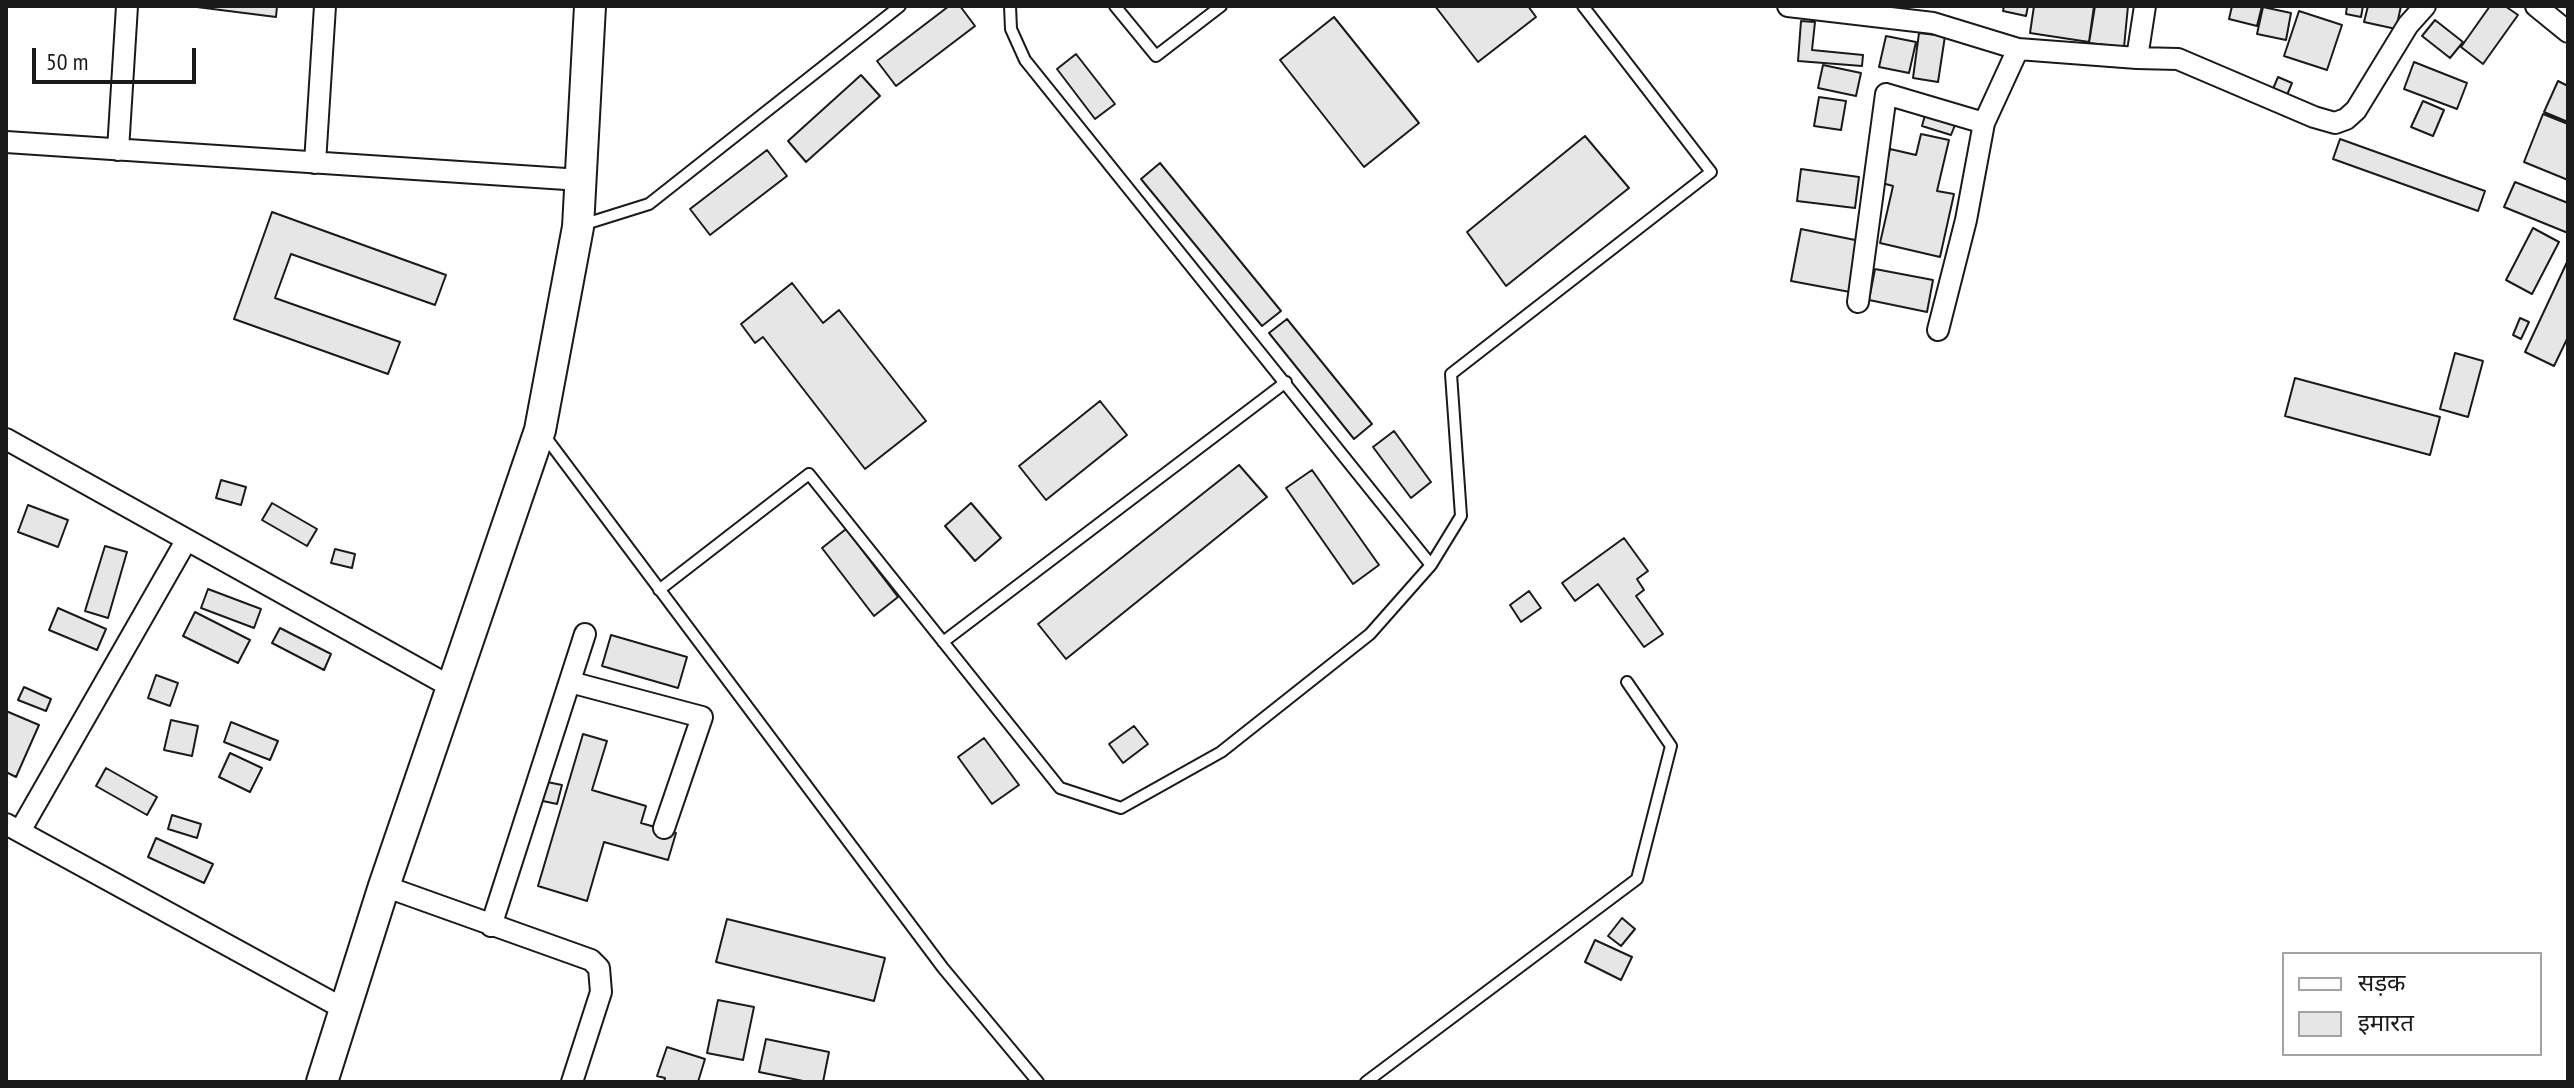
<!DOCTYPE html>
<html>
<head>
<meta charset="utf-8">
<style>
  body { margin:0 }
  #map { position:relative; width:2574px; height:1088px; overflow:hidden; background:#fff; font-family:"PT Sans Narrow","Noto Sans Devanagari",sans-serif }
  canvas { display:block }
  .frame { position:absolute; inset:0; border:8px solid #1a1a1a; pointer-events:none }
  .legend { position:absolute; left:2282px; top:952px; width:260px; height:104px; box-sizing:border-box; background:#fff; border:2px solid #a3a3a3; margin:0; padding:10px 14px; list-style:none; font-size:24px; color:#1a1a1a }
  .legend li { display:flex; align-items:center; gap:16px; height:40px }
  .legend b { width:40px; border:2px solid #a3a3a3 }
  .scale { position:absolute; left:32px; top:48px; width:164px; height:36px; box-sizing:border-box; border:4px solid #1a1a1a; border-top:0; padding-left:10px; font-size:24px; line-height:28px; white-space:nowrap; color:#1a1a1a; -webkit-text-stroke:6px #fff; paint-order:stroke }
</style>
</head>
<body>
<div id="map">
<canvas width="2574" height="1088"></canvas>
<div class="frame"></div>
<ul class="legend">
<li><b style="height:10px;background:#fff"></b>सड़क</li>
<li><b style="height:22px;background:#e6e6e6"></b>इमारत</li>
</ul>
<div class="scale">50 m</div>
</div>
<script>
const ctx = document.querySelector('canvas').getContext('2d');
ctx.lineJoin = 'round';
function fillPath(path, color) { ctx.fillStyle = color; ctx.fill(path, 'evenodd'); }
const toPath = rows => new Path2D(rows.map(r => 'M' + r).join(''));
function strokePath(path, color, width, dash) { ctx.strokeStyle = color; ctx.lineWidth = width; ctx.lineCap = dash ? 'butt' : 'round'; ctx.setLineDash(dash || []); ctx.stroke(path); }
const building = toPath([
  [189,6,277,6,276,17,189,6],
  [949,6,960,6,975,26,896,86,877,61,949,6],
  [1435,6,1528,6,1536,17,1478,62,1435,6],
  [2004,6,2028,6,2026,16,2003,11,2004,6],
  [2034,6,2094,6,2089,42,2030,33,2034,6],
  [2095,6,2128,6,2124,47,2089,43,2095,6],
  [2232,6,2262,6,2257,26,2229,19,2232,6],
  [2347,6,2363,6,2361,17,2346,14,2347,6],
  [2368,6,2401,6,2396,29,2364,22,2368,6],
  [2490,6,2505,6,2518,15,2483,64,2461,47,2490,6],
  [2263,7,2291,13,2286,40,2257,34,2263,7],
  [2299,11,2342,25,2327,70,2284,56,2299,11],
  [1334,17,1419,123,1364,167,1280,60,1334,17],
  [2435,20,2463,42,2450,58,2422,36,2435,20],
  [1801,21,1815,22,1812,50,1863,55,1862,66,1798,61,1801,21],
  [1919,33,1945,36,1938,82,1913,78,1919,33],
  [1886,36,1916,42,1909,73,1879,67,1886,36],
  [1076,54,1115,104,1095,119,1057,69,1076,54],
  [2414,62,2467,83,2457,109,2404,89,2414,62],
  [1823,65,1861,73,1856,96,1818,88,1823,65],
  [861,75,880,96,806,162,788,141,861,75],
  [2278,77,2292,83,2287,95,2273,89,2278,77],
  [2558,81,2568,86,2568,122,2544,112,2558,81],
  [1819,97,1846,101,1841,130,1814,126,1819,97],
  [2423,101,2444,110,2433,136,2411,127,2423,101],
  [2543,114,2568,124,2568,180,2524,162,2543,114],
  [1925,115,1955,125,1951,135,1922,126,1925,115],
  [1921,134,1949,140,1937,191,1954,194,1940,257,1880,243,1893,186,1882,183,1890,149,1916,155,1921,134],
  [1585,136,1629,188,1506,286,1467,232,1585,136],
  [2340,139,2485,191,2478,211,2333,159,2340,139],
  [767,150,787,176,710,235,690,209,767,150],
  [1160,163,1281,311,1262,326,1141,179,1160,163],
  [1801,169,1859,177,1855,208,1797,201,1801,169],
  [2515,182,2568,203,2568,233,2504,207,2515,182],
  [272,212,446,275,435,305,291,254,275,298,400,342,388,374,234,319,272,212],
  [2533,228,2559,242,2532,294,2506,280,2533,228],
  [1801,229,1860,241,1850,292,1791,281,1801,229],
  [2568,260,2568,337,2554,366,2525,352,2568,260],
  [1875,269,1933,280,1927,312,1869,300,1875,269],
  [792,283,823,323,839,310,926,421,865,469,763,337,755,343,741,324,792,283],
  [2520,318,2529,322,2521,339,2513,335,2520,318],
  [1287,319,1372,424,1354,439,1269,333,1287,319],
  [2455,353,2483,361,2468,417,2440,409,2455,353],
  [2295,378,2440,417,2430,455,2285,416,2295,378],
  [1100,401,1127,435,1046,500,1019,466,1100,401],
  [1394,431,1431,482,1411,498,1373,447,1394,431],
  [1239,465,1267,497,1066,659,1038,624,1239,465],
  [1312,470,1379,565,1353,584,1286,488,1312,470],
  [221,480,246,487,241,505,216,498,221,480],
  [272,503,317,529,307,546,262,520,272,503],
  [971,503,1001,538,975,561,945,526,971,503],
  [28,505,68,520,58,547,18,532,28,505],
  [846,529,898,597,874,616,822,548,846,529],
  [1624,538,1648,571,1637,579,1644,590,1636,596,1663,634,1644,647,1598,584,1575,601,1562,583,1624,538],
  [105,546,127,552,108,618,85,611,105,546],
  [335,549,355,554,352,568,331,563,335,549],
  [208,589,261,609,254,628,201,608,208,589],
  [1529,591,1541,608,1521,622,1510,605,1529,591],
  [58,608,106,629,97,650,49,630,58,608],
  [195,612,250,640,238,663,183,636,195,612],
  [280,628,331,654,324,670,272,643,280,628],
  [611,635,687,657,678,688,602,666,611,635],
  [156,675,178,683,170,706,148,698,156,675],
  [24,687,51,699,46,711,18,700,24,687],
  [6,711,39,725,16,777,6,772,6,711],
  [171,720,198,726,192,756,164,750,171,720],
  [231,722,278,741,270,760,224,742,231,722],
  [1134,726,1148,744,1123,763,1109,744,1134,726],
  [583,734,607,741,592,790,646,806,641,823,676,833,668,860,604,842,587,901,538,886,583,734],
  [984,738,1019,785,992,804,958,757,984,738],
  [230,753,262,768,250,792,219,777,230,753],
  [106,768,157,797,147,815,96,786,106,768],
  [542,781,562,785,557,804,538,800,542,781],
  [172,815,201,824,197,838,168,829,172,815],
  [156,838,213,864,204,883,148,857,156,838],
  [1622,918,1635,929,1621,946,1608,936,1622,918],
  [727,919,885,958,874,1001,716,962,727,919],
  [1595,940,1632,957,1621,980,1585,962,1595,940],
  [718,1000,754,1007,743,1060,707,1053,718,1000],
  [766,1039,829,1052,823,1082,808,1082,759,1072,766,1039],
  [667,1047,705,1059,698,1082,664,1082,665,1078,657,1076,667,1047]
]);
fillPath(building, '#e6e6e6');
strokePath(building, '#1a1a1a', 2);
const service = toPath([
  [1010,6,1011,29,1025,60,1431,565],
  [1115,6,1156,56,1221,6],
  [582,225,649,204,900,6],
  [544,435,943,968,1038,1082],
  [659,590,809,474,1060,788,1121,808,1221,752,1370,634,1431,565,1461,516,1451,374,1711,172,1583,6],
  [943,642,1286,382],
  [1366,1082,1637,879,1671,746,1627,682]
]);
const minor = toPath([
  [1788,6,1933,23,2018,49,2137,58,2178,59,2314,117,2335,123,2346,119,2356,110,2408,25,2425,6],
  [2536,6,2568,32],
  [2137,58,2145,6],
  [6,142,581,180],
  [118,150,127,6],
  [315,163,325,6],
  [1858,302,1886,94,1984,123],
  [1938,330,1966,220,1984,123,2018,49],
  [6,439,453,688],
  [570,682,702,717,664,828],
  [6,824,346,1010],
  [20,831,186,541],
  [384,886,577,955,591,960,599,968,601,992,572,1082],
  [491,926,585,634]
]);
const primary = toPath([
  [322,1082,384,886,540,430,578,227,590,6]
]);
strokePath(service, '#1a1a1a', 14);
strokePath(minor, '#1a1a1a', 24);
strokePath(primary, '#1a1a1a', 34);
strokePath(service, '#fff', 10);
strokePath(minor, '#fff', 20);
strokePath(primary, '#fff', 30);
</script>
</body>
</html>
